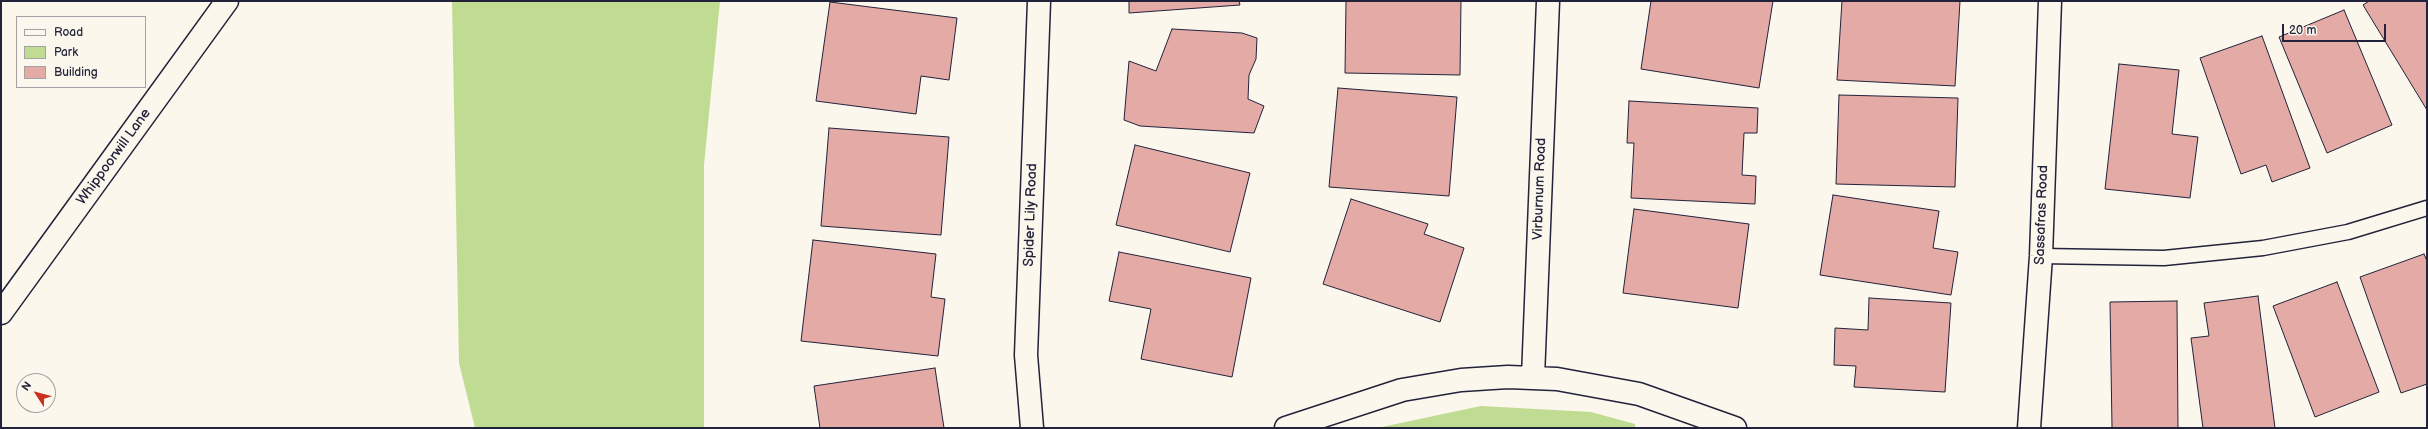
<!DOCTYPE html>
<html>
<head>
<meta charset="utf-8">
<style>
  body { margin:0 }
  #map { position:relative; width:2428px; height:429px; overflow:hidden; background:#fbf7ec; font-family:"Balsamiq Sans",sans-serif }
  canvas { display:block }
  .frame { position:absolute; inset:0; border:2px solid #22223b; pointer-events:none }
  .legend { position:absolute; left:16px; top:16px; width:130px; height:72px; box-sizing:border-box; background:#fbf7ec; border:1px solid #a4a2a5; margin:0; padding:5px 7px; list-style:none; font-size:12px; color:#22223b }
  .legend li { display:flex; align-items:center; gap:8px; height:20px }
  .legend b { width:20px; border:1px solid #a4a2a5 }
  .north { position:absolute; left:16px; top:373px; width:40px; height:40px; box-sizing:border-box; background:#fbf7ec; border:1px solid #a4a2a5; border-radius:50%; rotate:306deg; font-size:11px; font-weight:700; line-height:16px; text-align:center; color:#22223b }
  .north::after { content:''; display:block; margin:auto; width:14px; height:18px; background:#c8321e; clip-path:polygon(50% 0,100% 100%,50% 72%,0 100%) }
  .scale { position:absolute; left:2282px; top:24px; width:104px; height:18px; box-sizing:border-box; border:2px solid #22223b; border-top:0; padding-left:5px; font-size:12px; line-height:14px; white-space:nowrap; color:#22223b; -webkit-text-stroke:3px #fbf7ec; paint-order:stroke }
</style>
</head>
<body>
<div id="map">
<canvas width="2428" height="429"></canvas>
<div class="frame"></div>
<ul class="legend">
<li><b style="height:5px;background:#fbf7ec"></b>Road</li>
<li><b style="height:11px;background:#c0db92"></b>Park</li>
<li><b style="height:11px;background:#e4aaa5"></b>Building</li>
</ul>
<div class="north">N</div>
<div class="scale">20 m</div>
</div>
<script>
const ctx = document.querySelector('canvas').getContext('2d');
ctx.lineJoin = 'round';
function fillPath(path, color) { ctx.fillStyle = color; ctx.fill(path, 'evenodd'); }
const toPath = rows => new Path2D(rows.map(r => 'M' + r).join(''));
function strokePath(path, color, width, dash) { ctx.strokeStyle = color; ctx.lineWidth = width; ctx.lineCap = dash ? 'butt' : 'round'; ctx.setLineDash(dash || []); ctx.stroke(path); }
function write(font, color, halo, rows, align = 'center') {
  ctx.font = font + ' "Balsamiq Sans",sans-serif'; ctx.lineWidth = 3; ctx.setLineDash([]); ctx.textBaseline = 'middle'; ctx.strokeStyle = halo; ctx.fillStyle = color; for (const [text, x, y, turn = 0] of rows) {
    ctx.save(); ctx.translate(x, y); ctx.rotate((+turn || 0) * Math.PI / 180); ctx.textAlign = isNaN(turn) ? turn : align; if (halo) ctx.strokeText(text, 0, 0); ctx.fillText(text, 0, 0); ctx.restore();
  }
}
fillPath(toPath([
  [452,1,720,1,704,165,704,428,475,428,459,363],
  [1481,406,1591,412,1635,424,1635,428,1377,428]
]), '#c0db92');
const building = toPath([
  [1129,1,1239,1,1240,5,1129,13,1129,1],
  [1346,1,1461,1,1460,75,1345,73,1346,1],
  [1651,1,1773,1,1759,88,1641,69,1651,1],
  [1842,1,1960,1,1955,86,1837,80,1842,1],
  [2369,1,2427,1,2427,110,2363,5,2369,1],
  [830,2,957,18,949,80,921,76,916,114,816,101,830,2],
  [2344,10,2392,125,2327,153,2279,37,2344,10],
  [1172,29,1242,33,1257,38,1256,59,1249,75,1248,99,1264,106,1254,133,1140,126,1124,120,1129,61,1156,71,1172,29],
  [2262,36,2310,168,2272,182,2266,165,2241,174,2200,58,2262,36],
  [2119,64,2179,70,2172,134,2198,137,2190,198,2105,189,2119,64],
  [1338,88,1457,97,1449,196,1329,187,1338,88],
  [1839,95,1958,98,1955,187,1836,184,1839,95],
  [1629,101,1758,108,1757,133,1744,133,1742,175,1756,176,1755,204,1631,198,1634,143,1627,143,1629,101],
  [829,128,949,137,941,235,821,226,829,128],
  [1135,145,1250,173,1230,252,1116,225,1135,145],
  [1833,195,1939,211,1933,248,1958,252,1951,295,1820,275,1833,195],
  [1351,199,1428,224,1424,234,1464,248,1440,322,1323,284,1351,199],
  [1634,209,1749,224,1738,308,1623,293,1634,209],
  [813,240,936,254,931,297,945,299,938,356,801,341,813,240],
  [1119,252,1251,278,1232,377,1141,359,1151,309,1109,301,1119,252],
  [2424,254,2427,261,2427,384,2401,393,2360,277,2424,254],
  [2337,282,2379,392,2315,417,2273,306,2337,282],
  [2258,296,2275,428,2203,428,2191,338,2209,336,2204,303,2258,296],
  [1869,298,1951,303,1945,392,1854,387,1856,366,1834,365,1835,328,1868,330,1869,298],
  [2177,301,2178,428,2112,428,2110,302,2177,301],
  [935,368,944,428,820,428,814,386,935,368]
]);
fillPath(building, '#e4aaa5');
strokePath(building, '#22223b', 1);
const lane = toPath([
  [2041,256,2164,258,2263,248,2348,232,2427,208]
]);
const street = toPath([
  [1,313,227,1],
  [1533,377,1548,1],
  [1032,428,1026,355,1039,1],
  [1286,428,1402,390,1461,380,1508,377,1557,379,1639,394,1735,428],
  [2029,428,2041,256,2050,1]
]);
strokePath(lane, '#22223b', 17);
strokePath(street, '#22223b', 25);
strokePath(lane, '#fbf7ec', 14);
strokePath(street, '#fbf7ec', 22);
write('14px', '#22223b', '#fbf7ec', [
  ["Whippoorwill Lane",114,157,-54],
  ["Virburnum Road",1540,189,-88],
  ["Spider Lily Road",1031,215,-88],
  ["Sassafras Road",2042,215,-88]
]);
</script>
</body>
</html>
